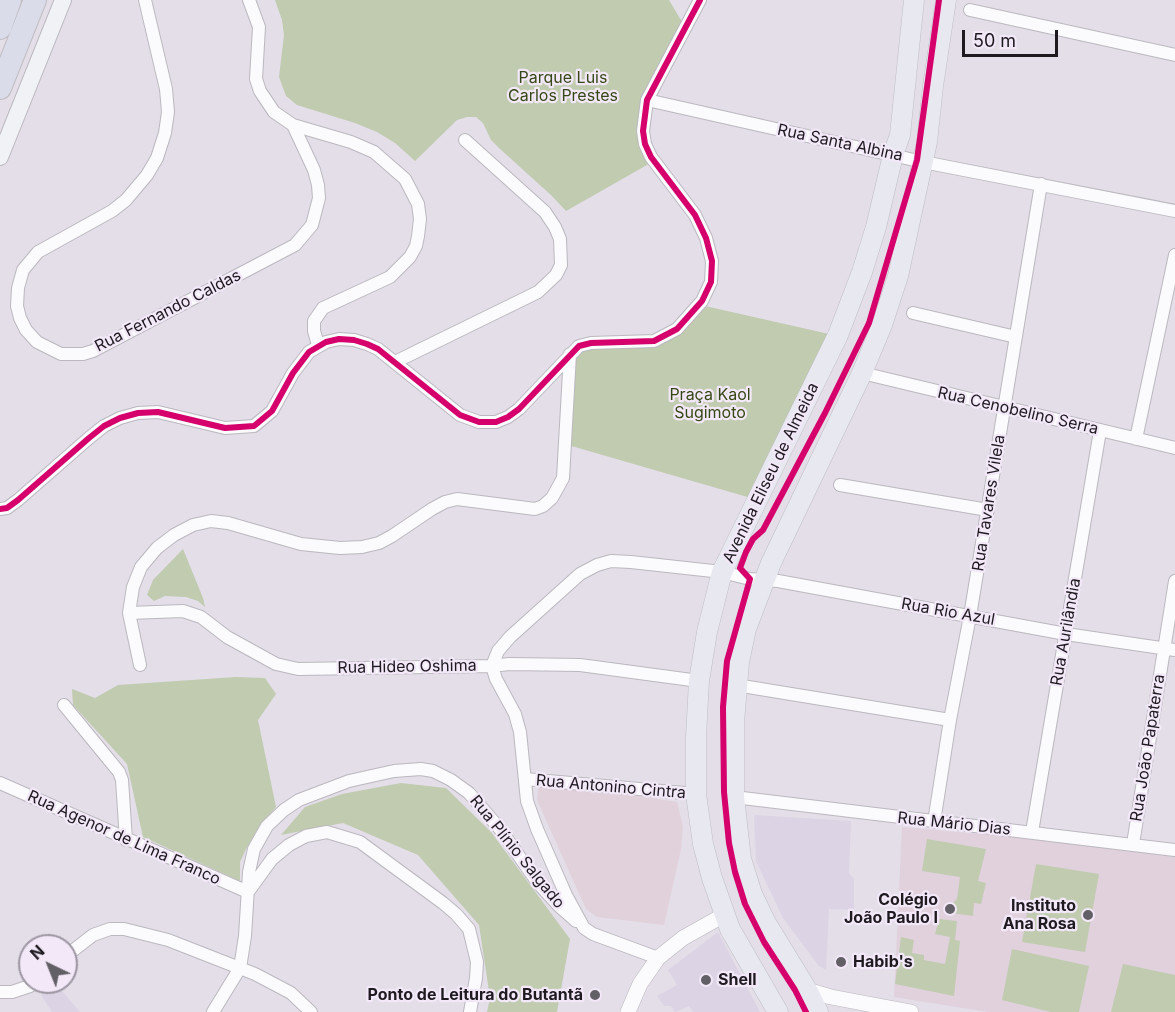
<!DOCTYPE html>
<html>
<head>
<meta charset="utf-8">
<style>
  body { margin:0 }
  #map { position:relative; width:1175px; height:1012px; overflow:hidden; background:#e3dee8; font-family:Inter,sans-serif }
  canvas { display:block }
  .north { position:absolute; left:18px; top:934px; width:60px; height:60px; box-sizing:border-box; background:#f2e8f8; border:2px solid #9d96a2; border-radius:50%; rotate:317deg; font-size:16px; font-weight:700; line-height:24px; text-align:center; color:#1e1a20 }
  .north::after { content:''; display:block; margin:auto; width:21px; height:27px; background:#635f66; clip-path:polygon(50% 0,100% 100%,50% 72%,0 100%) }
  .scale { position:absolute; left:962px; top:30px; width:96px; height:27px; box-sizing:border-box; border:3px solid #1e1a20; border-top:0; padding-left:8px; font-size:18px; line-height:21px; white-space:nowrap; color:#1e1a20; -webkit-text-stroke:4px #f2e8f8; paint-order:stroke }
</style>
</head>
<body>
<div id="map">
<canvas width="1175" height="1012"></canvas>
<div class="north">N</div>
<div class="scale">50 m</div>
</div>
<script>
const ctx = document.querySelector('canvas').getContext('2d');
ctx.lineJoin = 'round';
function fillPath(path, color) { ctx.fillStyle = color; ctx.fill(path, 'evenodd'); }
const toPath = rows => new Path2D(rows.map(r => 'M' + r).join(''));
function strokePath(path, color, width, dash) { ctx.strokeStyle = color; ctx.lineWidth = width; ctx.lineCap = dash ? 'butt' : 'round'; ctx.setLineDash(dash || []); ctx.stroke(path); }
function write(font, color, halo, rows, align = 'center') {
  ctx.font = font + ' Inter,sans-serif'; ctx.lineWidth = 4.5; ctx.setLineDash([]); ctx.textBaseline = 'middle'; ctx.strokeStyle = halo; ctx.fillStyle = color; for (const [text, x, y, turn = 0] of rows) {
    ctx.save(); ctx.translate(x, y); ctx.rotate((+turn || 0) * Math.PI / 180); ctx.textAlign = isNaN(turn) ? turn : align; if (halo) ctx.strokeText(text, 0, 0); ctx.fillText(text, 0, 0); ctx.restore();
  }
}
fillPath(toPath([
  [754,815,851,821,849,873,854,879,854,910,829,909,826,970,819,966,783,918,756,861],
  [718,932,760,1012,693,1012,689,1006,675,1012,671,1006,664,1006,657,996,677,985,668,970],
  [56,984,80,1012,52,1012,41,995]
]), '#dcd3e4');
fillPath(toPath([
  [902,827,1016,837,1175,857,1175,1012,988,1012,894,997]
]), '#e0d1dd');
fillPath(toPath([
  [547,782,677,802,683,827,681,849,664,925,597,917,586,909,537,800,538,789]
]), '#e1d1da');
fillPath(toPath([
  [275,0,669,0,685,27,661,72,643,131,654,161,566,211,552,196,499,148,491,140,483,123,476,117,467,117,457,120,415,161,395,143,377,132,355,123,297,105,286,96,279,77,284,35,282,20],
  [705,306,829,334,751,498,568,445,572,356,591,348,661,343],
  [183,549,203,598,205,607,198,601,186,597,165,596,154,601,147,595,153,580],
  [236,677,265,678,276,694,258,720,276,807,260,825,247,847,240,862,240,881,143,837,127,764,73,705,72,689,95,698,118,685],
  [401,783,446,788,491,832,570,939,557,1012,487,1012,490,998,479,925,418,855,343,823,281,835,305,807,342,794],
  [927,839,986,849,978,881,986,883,981,904,974,903,973,916,952,913,952,904,957,899,960,877,922,871],
  [1036,864,1099,874,1085,952,1022,942],
  [939,919,957,921,955,940,960,941,954,996,895,984,901,937,914,940,912,953,924,955,924,960,945,964,950,937,935,934],
  [1012,949,1089,966,1079,1012,1051,1012,1002,1000],
  [1123,964,1175,975,1175,1012,1111,1012]
]), '#c0cbb0');
const minor = toPath([
  [145,0,166,89,168,112,165,133,157,158,147,175,126,200,112,211,38,252,23,270,18,288,17,306,20,318,26,330,37,342,61,354,83,354,93,351,295,245,312,225,319,198,318,185,314,170,293,125],
  [249,0,259,27,256,79,260,91,274,112,293,125,351,142,374,152,405,179,418,204,420,219,418,236,416,246,410,257,390,277,323,308,314,321,314,331,318,345],
  [970,10,1175,55],
  [647,100,923,162,1175,211],
  [913,313,1016,337],
  [395,362,538,292,556,275,561,265,560,239,555,227,545,212,465,140],
  [862,373,1175,448],
  [1136,439,1175,255],
  [840,485,988,510],
  [0,509,7,508,18,500,89,438,104,426,120,418,138,413,158,412,225,428,254,426,272,411,293,373,309,352,326,342,339,339,354,340,367,344,378,349,460,415,479,422,496,422,508,417,519,409,579,346,591,343,654,341,677,329,702,301,711,282,712,261,706,238,695,215,651,157,645,144,643,131,647,100,700,0],
  [129,613,183,611,201,617,227,637,276,664,298,669,492,666,509,664,580,665,699,681],
  [140,665,129,613,133,587,141,567,157,548,174,535,193,525,211,521,228,523,301,544,340,548,362,547,379,543,392,536,432,509,445,502,457,499,535,509,543,506,552,498,563,478,570,354],
  [736,685,950,720],
  [64,705,119,772,122,780,126,840],
  [525,779,696,794],
  [0,783,248,892,272,859,289,845,306,836,327,832,360,842,443,903,456,914,469,929,477,962,476,978,470,1012],
  [734,797,1175,850],
  [934,822,950,720,970,616,1041,184],
  [1032,832,1100,431],
  [1133,844,1175,581],
  [66,956,93,935,110,929,124,929,168,940,255,974,291,993,311,1012],
  [658,958,593,934,584,928,566,895,537,829,527,801,520,732,515,714,496,679,492,666,498,651,510,637,580,574,597,565,611,561,631,562,722,572,750,579,778,581,1066,634,1175,650],
  [0,992,12,992,30,986,35,982],
  [213,1012,240,968,245,936,249,872,254,849,267,826,284,810,299,800,349,781,394,771,421,769,433,771,451,780,469,793,500,829,538,883,559,906,576,921]
]);
const tertiary = toPath([
  [807,990,831,997,911,1012],
  [628,1012,640,984,658,958,683,938,724,915]
]);
const secondary = toPath([
  [0,157,63,0]
]);
const primary = toPath([
  [778,1012,730,929,712,878,703,844,696,794,696,737,699,681,707,632,722,572,838,335,862,272,876,227,893,155,900,135,914,0],
  [818,1012,807,990,766,923,752,894,741,859,734,797,734,723,739,662,746,629,771,563,862,373,882,325,898,276,927,142,933,86,946,0]
]);
const motorway = toPath([
  [0,28,10,0],
  [0,88,35,0]
]);
strokePath(minor, '#bbb8bf', 14);
strokePath(tertiary, '#bbb8bf', 16);
strokePath(secondary, '#bbb8bf', 18);
strokePath(primary, '#bfbdc2', 21);
strokePath(motorway, '#bfbdc2', 24);
strokePath(minor, '#fbfafc', 12);
strokePath(tertiary, '#fbfafc', 15);
strokePath(secondary, '#f1f2f6', 16);
strokePath(primary, '#e8e8f1', 20);
strokePath(motorway, '#dbdce9', 22);
strokePath(toPath([
  [0,509,7,508,18,500,89,438,104,426,120,418,138,413,158,412,225,428,254,426,272,411,293,373,309,352,326,342,339,339,354,340,367,344,378,349,460,415,479,422,496,422,508,417,519,409,579,346,591,343,654,341,677,329,702,301,711,282,712,261,706,238,695,215,651,157,645,144,643,131,647,100,700,0],
  [806,1012,795,990,764,942,745,904,735,872,729,843,724,792,723,707,727,661,750,579,740,568,746,552,753,539,763,530,825,413,869,323,917,160,939,0]
]), '#d6006c', 6);
for (const [x, y, r, color] of [
  [950,909,6,"#635f66"],
  [1088,915,6,"#635f66"],
  [841,962,6,"#635f66"],
  [706,980,6,"#635f66"],
  [595,995,6,"#635f66"]
]) { const dot = new Path2D(); dot.arc(x, y, r, 0, 2 * Math.PI); ctx.fillStyle = color; ctx.fill(dot); strokePath(dot, '#f2e8f8', 2); }
write('16px', '#364816', '#f2e8f8', [
  ["Parque Luis",563,78],
  ["Carlos Prestes",563,96],
  ["Praça Kaol",710,395],
  ["Sugimoto",710,413]
]);
write('16px', '#1e1a20', '#f2e8f8', [
  ["Rua Santa Albina",840,143,12],
  ["Rua Fernando Caldas",168,311,-27],
  ["Rua Cenobelino Serra",1018,411,13],
  ["Avenida Eliseu de Almeida",771,473,-64],
  ["Rua Tavares Vilela",989,503,-81],
  ["Rua Rio Azul",948,612,10],
  ["Rua Aurilândia",1066,632,-80],
  ["Rua Hideo Oshima",407,667,-1],
  ["Rua João Papaterra",1148,748,-81],
  ["Rua Antonino Cintra",611,787,5],
  ["Rua Mário Dias",954,824,6],
  ["Rua Agenor de Lima Franco",124,838,24],
  ["Rua Plínio Salgado",517,852,51]
]);
write('bold 16px', '#1e1a20', '#f2e8f8', [
  ["Colégio",938,900],
  ["João Paulo I",938,918],
  ["Instituto",1076,906],
  ["Ana Rosa",1076,924],
  ["Habib's",853,962,"left"],
  ["Shell",718,980,"left"],
  ["Ponto de Leitura do Butantã",583,995]
], 'right');
</script>
</body>
</html>
